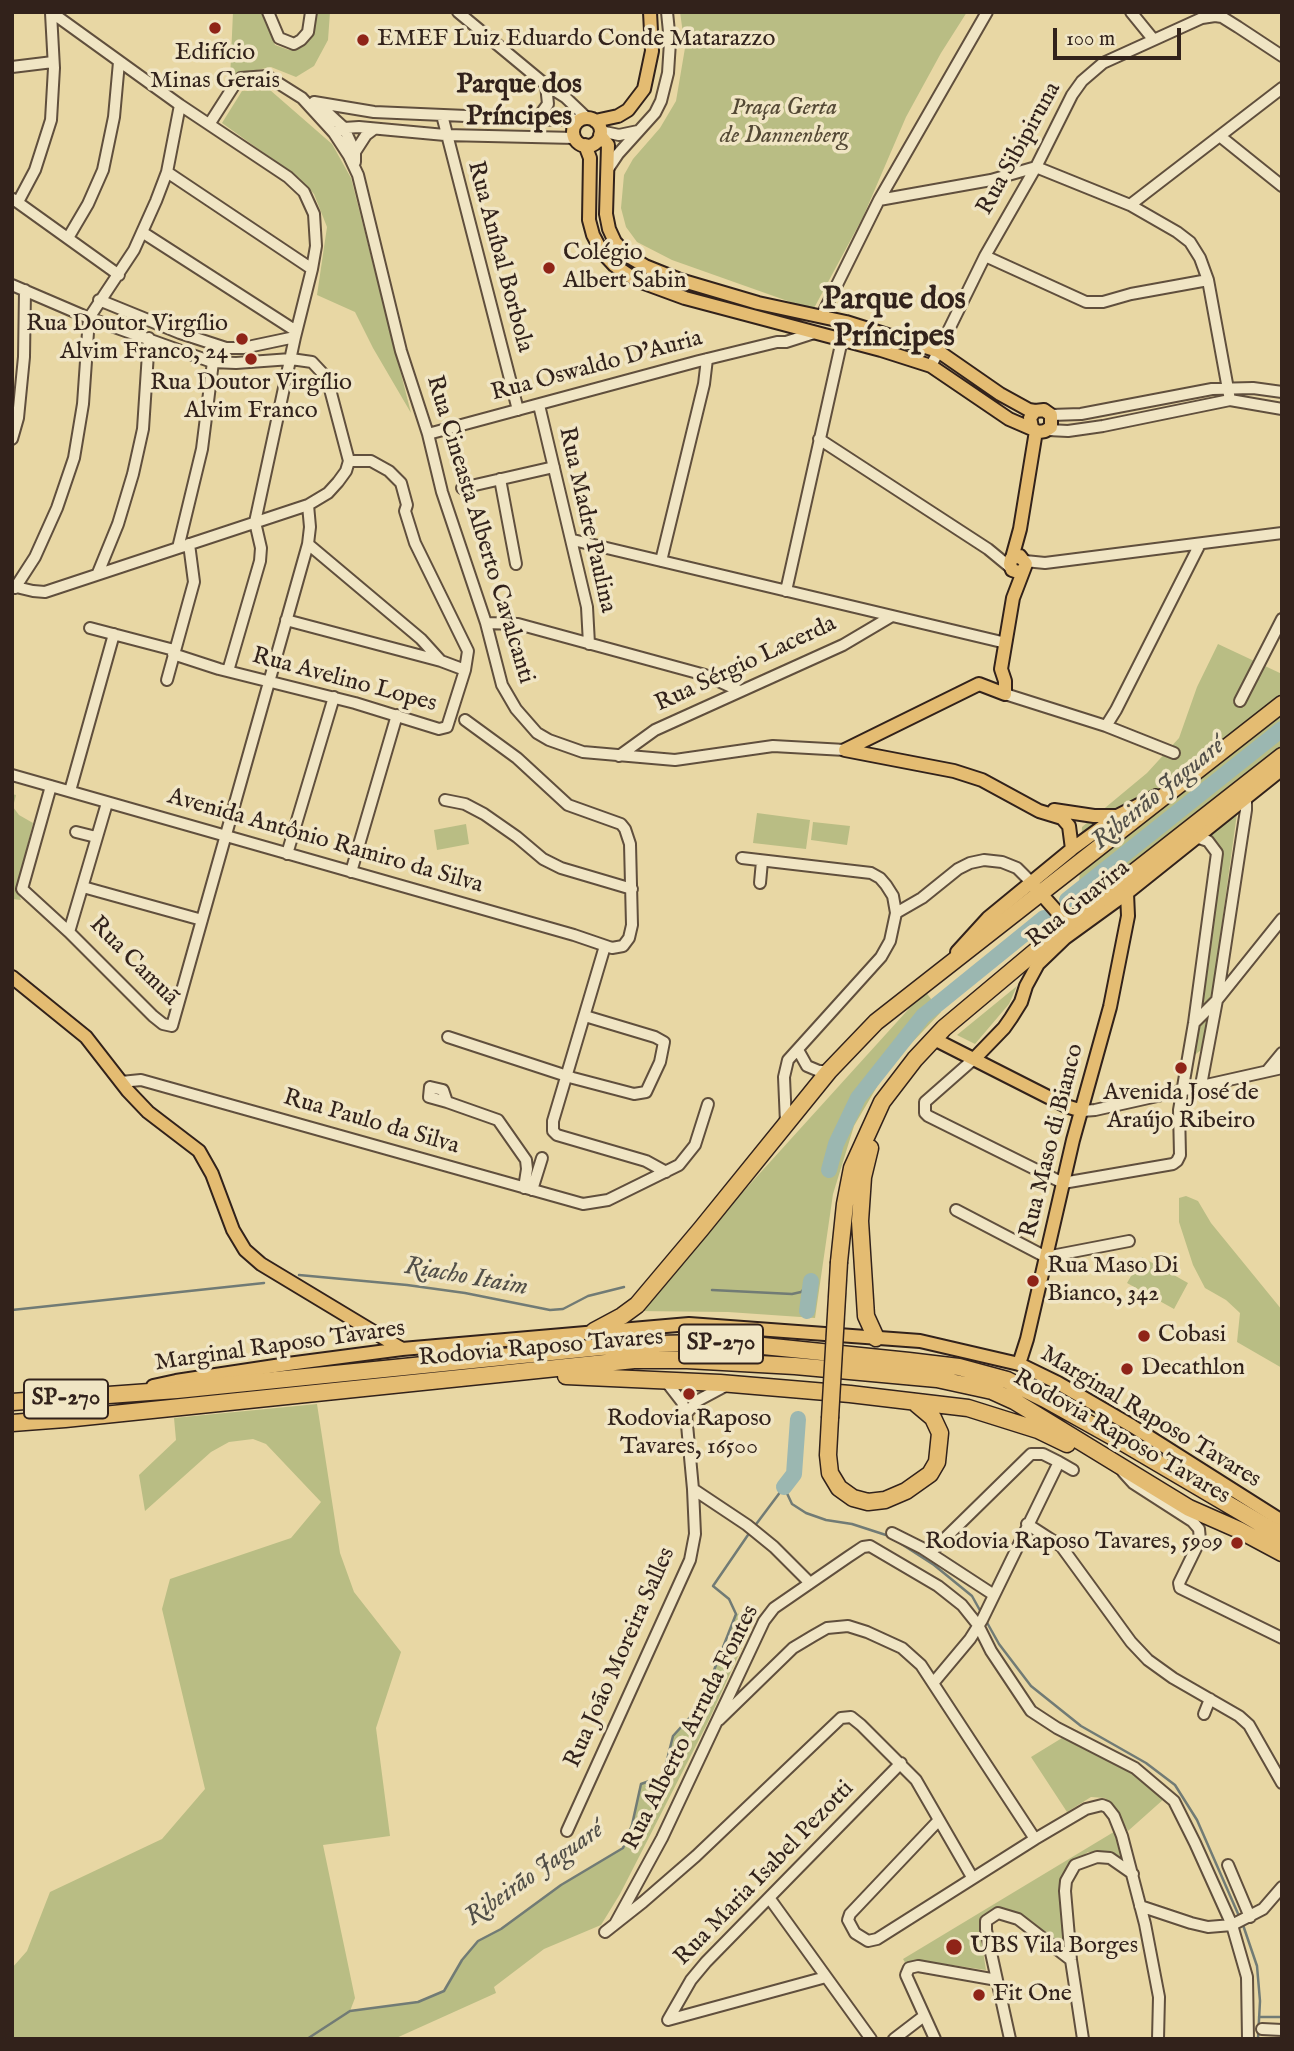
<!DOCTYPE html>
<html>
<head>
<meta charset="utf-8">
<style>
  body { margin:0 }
  #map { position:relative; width:1294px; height:2051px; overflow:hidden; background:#e8d7a4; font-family:"IM FELL English",serif }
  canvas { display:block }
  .frame { position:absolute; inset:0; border:14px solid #32221b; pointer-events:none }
  .scale { position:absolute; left:1053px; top:28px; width:128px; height:32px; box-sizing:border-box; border:4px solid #32221b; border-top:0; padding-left:9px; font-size:21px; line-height:24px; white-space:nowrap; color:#32221b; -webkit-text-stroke:5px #f0e5c4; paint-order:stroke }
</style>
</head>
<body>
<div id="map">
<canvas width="1294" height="2051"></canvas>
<div class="frame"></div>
<div class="scale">100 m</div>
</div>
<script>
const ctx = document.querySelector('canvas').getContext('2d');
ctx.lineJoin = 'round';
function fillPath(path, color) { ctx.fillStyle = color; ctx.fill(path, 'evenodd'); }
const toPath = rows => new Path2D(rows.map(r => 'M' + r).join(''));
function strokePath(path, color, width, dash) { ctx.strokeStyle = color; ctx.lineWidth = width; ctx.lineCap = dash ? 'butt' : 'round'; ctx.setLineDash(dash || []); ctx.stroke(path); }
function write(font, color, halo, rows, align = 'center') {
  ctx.font = font + ' "IM FELL English",serif'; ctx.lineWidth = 7; ctx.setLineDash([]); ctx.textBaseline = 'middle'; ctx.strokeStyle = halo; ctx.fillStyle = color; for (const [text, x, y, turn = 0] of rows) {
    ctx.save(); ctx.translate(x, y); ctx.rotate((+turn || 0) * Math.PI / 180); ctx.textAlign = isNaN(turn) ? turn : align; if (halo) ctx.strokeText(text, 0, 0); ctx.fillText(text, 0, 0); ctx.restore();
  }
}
fillPath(toPath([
  [233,12,261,12,275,45,289,50,298,49,310,40,315,12,330,12,328,40,314,66,296,77,271,67,243,73,230,79],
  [680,12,967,12,941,53,906,117,863,217,813,310,672,260,637,242,626,227,621,208,624,175,633,159,660,128,676,101,685,48],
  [270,90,332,144,351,178,411,413,373,348,355,312,317,295,327,227,314,194,299,178,222,123,242,91],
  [1218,644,1282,674,1282,747,1078,905,1082,827,1147,773,1179,738,1197,687],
  [12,794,16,795,13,807,19,815,33,823,17,888,21,900,12,899],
  [757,813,810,820,806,849,753,843],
  [1237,813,1205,1047,1192,1057,1222,851,1219,845,1208,836],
  [813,822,850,826,847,845,811,840],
  [466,824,469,844,437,850,434,830],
  [1017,986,1009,1004,975,1044,957,1035],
  [925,991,941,1012,888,1068,854,1126,833,1194,815,1318,728,1312,635,1311],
  [1186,1196,1198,1201,1211,1223,1282,1310,1282,1368,1237,1342,1240,1313,1226,1300,1205,1288,1193,1265,1179,1222,1179,1198],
  [1142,1257,1188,1283,1174,1309,1127,1283],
  [317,1404,340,1553,354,1592,401,1652,376,1728,390,1836,323,1845,355,1998,350,2011,418,2002,444,1991,462,1960,478,1941,501,1929,561,1885,623,1848,632,1825,641,1784,663,1776,673,1736,700,1706,736,1614,758,1612,708,1722,620,1894,601,1925,544,1949,494,1987,496,1993,394,2039,12,2039,12,1968,27,1951,50,1892,162,1839,205,1789,162,1609,170,1579,291,1538,321,1502,266,1444,253,1439,229,1442,211,1452,145,1511,139,1475,176,1440,174,1418],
  [1062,1738,1127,1768,1165,1798,1128,1831,1120,1817,1105,1798,1091,1797,1067,1812,1031,1757],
  [1117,1830,1128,1865,1121,1857,1112,1853,1088,1852,1069,1865,1061,1877,1060,1889,1066,1952,1000,1909,991,1911,981,1919,980,1932,986,1970,917,1960,906,1964,903,1959]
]), '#b9bd84');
strokePath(toPath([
  [299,1275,407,1285,465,1293,550,1310,563,1309,588,1296,624,1287],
  [712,1290,792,1294,801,1292,811,1281],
  [12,1310,264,1283],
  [754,1527,784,1487,792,1504,806,1513,826,1520,852,1524,889,1536,934,1565,972,1596,982,1614],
  [985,1619,999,1644,1031,1686,1081,1726,1146,1763,1175,1785,1197,1820,1239,1916],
  [1242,1922,1257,1966,1260,2001,1258,2039],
  [1259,2017,1282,2017],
  [307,2039,350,2011,418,2002,444,1991,462,1960,478,1941,501,1929,561,1885,623,1848,632,1825,641,1784,663,1776,673,1736,700,1706,736,1614,729,1599,713,1586,750,1532]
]), '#717b75', 2.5);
strokePath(toPath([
  [1067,900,1282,729],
  [829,1170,836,1144,858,1098,923,1016,1044,918],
  [807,1311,811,1281],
  [784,1487,794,1474,798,1419]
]), '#9bb7b1', 16);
const minor = toPath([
  [51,12,180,105,288,177,304,192,314,214,316,246,312,269,295,337,255,522,261,548,260,561,228,671],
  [268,12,279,38,294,44,301,40,308,32,311,12],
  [458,12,546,85,565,97,587,118],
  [1131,12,1153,39],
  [12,67,53,62],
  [314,102,374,112,559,120,582,119],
  [318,104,344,128,355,152,355,162],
  [442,115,518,410],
  [537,119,548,104,546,85],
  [210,123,235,84,241,78,267,76,302,98,334,133,349,156,358,175,401,351,428,434,442,492,486,623,502,685,516,709,537,733,549,740,583,752,675,760,773,746,845,750],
  [600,131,619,135,638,131],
  [334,133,344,128,359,127,445,135,575,138],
  [1221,137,1282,186],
  [355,152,366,135,374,129],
  [608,169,618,154,655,113,661,101,668,73,670,42,667,12],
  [167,172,312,269],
  [13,199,119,275],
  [879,200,991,180,1036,167,1130,205,1177,232,1190,242,1200,258,1208,280,1230,400],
  [18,202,35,170,51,120,54,68,51,13],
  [1130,205,1282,88],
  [142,232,296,331],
  [68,238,88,204,103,170,114,117,119,62],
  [985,256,1086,302,1103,302,1131,294,1208,280],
  [12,285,89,318,212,362,236,363,291,359,312,362,327,378,349,461,346,471,338,482,328,493,308,505,45,592,33,591,12,586],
  [99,300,180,333,226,348,243,348,295,337],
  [821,317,879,200,987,12],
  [931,366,985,256,1036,167,1072,95,1082,81,1103,63,1202,18,1215,16,1222,17,1238,27,1282,56],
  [539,405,587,607,589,644],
  [1051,415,1081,414,1212,389,1253,388,1282,392],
  [1048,430,1068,431,1103,426,1230,400,1282,409],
  [428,434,699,361,777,342,786,342,814,333],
  [12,439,18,418,24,357,25,290],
  [819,439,988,549,1011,568],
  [500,479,516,564],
  [462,488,554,467],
  [573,540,1006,643],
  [308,544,421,639,440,660],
  [178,548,202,449,215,346],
  [661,561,704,384,707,359],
  [1025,561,1045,563,1282,533],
  [98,573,118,524,133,474,143,429,149,338],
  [15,588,35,557,57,508,74,458,83,404,89,318,134,250,156,201,167,172,180,105],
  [786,591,846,322],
  [286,620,441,661,465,670],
  [486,623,518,624,705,675,740,691],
  [90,628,174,650],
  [173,654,219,669,355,703,439,729,447,727,465,670,468,651,415,543,405,511,407,505,401,483,389,471,371,461,349,461],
  [167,680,194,582,189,544],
  [1005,694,1106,726,1174,753],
  [1240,701,1282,619],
  [1106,726,1116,710,1200,544],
  [619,756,655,730,843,645,892,616],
  [12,775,574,935,612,948,623,946,629,938,632,925,630,844,625,829,621,824,568,805,517,758,465,720],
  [51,786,22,889,69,932],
  [70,791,114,634],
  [445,800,465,804,484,814,517,837,543,859,561,868,632,889],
  [107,803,69,932,153,1016,163,1024,172,1026,308,544,310,527,308,505],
  [76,832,96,837],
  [287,854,334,697],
  [742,858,871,873,880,878,886,885,893,896,896,913,890,941,881,957,788,1060,784,1077,786,1123],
  [351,872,397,715],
  [760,883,762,861],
  [83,887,202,920],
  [896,913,922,898,958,869,970,863,984,860,1002,862,1017,868,1030,881],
  [605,946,553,1121,553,1131,557,1135,646,1161,666,1172],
  [1194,1023,1217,1000,1282,919],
  [448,1037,573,1078,634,1094,646,1092,660,1062,664,1042,655,1037,585,1016],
  [798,1050,807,1066,819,1071,829,1071],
  [975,1058,925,1102,925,1113,928,1116,1063,1183,1173,1164,1177,1161,1180,1155,1179,1110,1194,1023,1217,853,1208,841,1196,837],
  [1268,1070,1282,1053],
  [121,1082,141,1080,583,1204,608,1200,679,1165,695,1145,708,1104],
  [1201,1085,1217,1000,1246,810,1246,797],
  [447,1102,429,1097,430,1087,443,1090,447,1102,498,1120,526,1160,527,1169,524,1188],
  [1082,1111,1095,1110,1282,1068],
  [532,1190,542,1158],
  [956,1210,1046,1257,1129,1241],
  [686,1414,697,1401,725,1386],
  [1059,1462,1073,1470],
  [1123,1472,1133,1483,1192,1521,1199,1529,1200,1540,1179,1583,1180,1588,1282,1638],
  [693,1489,747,1525,774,1547,810,1583],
  [1027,1524,1061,1546,1131,1642,1148,1660,1173,1678,1239,1716,1249,1725,1282,1783],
  [892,1533,922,1548,994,1595],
  [930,1553,1031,1454,1043,1454,1059,1462,982,1620,970,1639,934,1682],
  [1204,1714,1210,1699],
  [719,1720,793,1648,813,1636,827,1628,848,1626,867,1632,902,1648,921,1665,1035,1839],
  [939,1820,850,1914,848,1920,855,1933,868,1941,877,1939,1035,1839,1086,1809,1102,1805,1107,1807,1114,1816,1122,1836,1145,1924,1159,1997,1158,2039],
  [567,1831,690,1560,695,1534,693,1489,686,1414,682,1402,665,1380],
  [1228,1865,1250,1917],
  [770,1899,871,2039],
  [1140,1906,1191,1923,1208,1927,1232,1925,1263,1909,1282,1887],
  [615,1924,662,1838,764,1621,774,1608,848,1557,863,1547,870,1546,938,1586,962,1605,978,1625,991,1651,1031,1711,1057,1728,1135,1768,1174,1801,1195,1843,1232,1925,1247,1977,1248,2039],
  [605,1932,643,1902,696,1856,841,1718,851,1717,861,1725,916,1780,972,1877],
  [668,2020,691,1980,706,1962,901,1763],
  [668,2020,826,1977],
  [1262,2029,1282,2030],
  [894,2039,924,2016],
  [935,2039,906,1975,909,1968,918,1966,997,1980],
  [1010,2039,986,1930,986,1921,998,1913,1018,1919,1071,1960],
  [1083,2039,1071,1960,1065,1891,1066,1881,1075,1865,1097,1857,1110,1858,1133,1874]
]);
const major = toPath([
  '573 132a14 14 0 1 1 28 0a14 14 0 1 1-28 0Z',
  [595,121,618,116,628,110,644,89,652,51,650,12],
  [600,135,608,145,606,214,609,229,615,242,628,256,645,266,680,280,758,303,846,322,938,351,1000,394,1029,410,1035,411],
  [585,145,590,158,589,220,593,235,602,252,614,265,636,280,685,298,881,350,931,366,1009,419,1039,432,1045,431,1051,427,1051,415,1044,410,1035,411,1030,418,1032,427],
  [1012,558,1020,529,1036,431],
  [845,750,979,684,1005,694,1005,681,1001,669,1013,598,1026,564,1020,556,1011,559,1010,564,1012,570,1018,572,1023,570],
  [845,750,954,771,982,780,1039,811,1062,818,1069,826,1072,849],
  [1054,810,1094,816,1115,816],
  [1035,887,1074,931],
  [957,952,988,918,1072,849,1117,816,1156,796],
  [12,977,86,1037,128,1091,148,1112,199,1151,212,1174,233,1230,245,1250,261,1264,402,1349],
  [934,1039,1066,1106,1082,1111],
  [975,1058,1004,1028,1011,1018,1021,1002,1026,986,1038,964,1065,938,1127,893,1282,769],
  [1019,1364,1027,1339,1073,1140,1110,1007,1128,916,1127,893],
  [153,1386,176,1381,288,1364,402,1349,689,1324,920,1341,1019,1364,1058,1383,1132,1426,1282,1521]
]);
const highway = toPath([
  [870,1148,863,1177,860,1221,866,1316,876,1338],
  [839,1262,845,1204,852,1168,882,1102,915,1059,944,1028,1068,924,1282,756],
  [594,1331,622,1316,637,1305,701,1229,829,1071,876,1022,1282,704],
  [566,1376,720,1383,850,1394,968,1408,1038,1430,1067,1444],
  [12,1402,177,1390,601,1347,657,1344,703,1343,763,1346,909,1361,959,1367,1007,1380,1045,1399,1122,1442,1282,1536],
  [830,1418,828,1455,830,1473,839,1488,853,1498,868,1502,885,1500,906,1491,930,1474,937,1462,940,1433,933,1418,914,1402],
  [12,1423,65,1419,634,1360,687,1360,795,1366,937,1379,992,1391,1014,1401,1189,1508,1239,1530,1282,1553]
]);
strokePath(minor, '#604f3d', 14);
strokePath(major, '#32221b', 16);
strokePath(highway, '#32221b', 19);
strokePath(minor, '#f0e5c4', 10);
strokePath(major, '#e4bc72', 12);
strokePath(highway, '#e4bc72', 16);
const highwayBridge = toPath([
  [830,1418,839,1262]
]);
strokePath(highwayBridge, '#32221b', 19, []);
strokePath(highwayBridge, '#e4bc72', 16);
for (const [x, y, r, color] of [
  [215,28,7,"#8f2418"],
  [363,40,7,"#8f2418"],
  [549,268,7,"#8f2418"],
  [242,339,7,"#8f2418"],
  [251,359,7,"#8f2418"],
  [1181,1068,7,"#8f2418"],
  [1033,1281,7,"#8f2418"],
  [1144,1336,7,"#8f2418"],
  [1127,1369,7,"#8f2418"],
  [689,1394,7,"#8f2418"],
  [1237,1543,7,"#8f2418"],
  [954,1947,9,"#8f2418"],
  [979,1995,7,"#8f2418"]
]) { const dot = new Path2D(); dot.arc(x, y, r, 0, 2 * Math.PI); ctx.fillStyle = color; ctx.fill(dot); strokePath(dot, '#f0e5c4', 2.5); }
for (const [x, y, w] of [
  [721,1344,84],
  [66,1399,84]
]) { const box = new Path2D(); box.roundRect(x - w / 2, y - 19.5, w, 39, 5); ctx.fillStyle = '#f0e5c4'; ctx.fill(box); strokePath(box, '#32221b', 2); }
write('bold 23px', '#32221b', null, [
  ["SP-270",721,1344],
  ["SP-270",66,1399]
]);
write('24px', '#32221b', '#f0e5c4', [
  ["EMEF Luiz Eduardo Conde Matarazzo",377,40],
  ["Edifício",215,54,"center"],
  ["Minas Gerais",215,82,"center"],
  ["Colégio",563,254],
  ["Albert Sabin",563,282],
  ["Rua Doutor Virgílio",228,325,"right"],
  ["Alvim Franco, 24",228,353,"right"],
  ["Rua Doutor Virgílio",251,384,"center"],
  ["Alvim Franco",251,412,"center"],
  ["Avenida José de",1181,1094,"center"],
  ["Araújo Ribeiro",1181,1122,"center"],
  ["Rua Maso Di",1047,1267],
  ["Bianco, 342",1047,1295],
  ["Cobasi",1158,1336],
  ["Decathlon",1141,1369],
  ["Rodovia Raposo",689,1420,"center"],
  ["Tavares, 16500",689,1448,"center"],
  ["Rodovia Raposo Tavares, 5909",1223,1543,"right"],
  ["UBS Vila Borges",970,1947],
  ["Fit One",993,1995]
], 'left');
write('italic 24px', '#544935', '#f0e5c4', [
  ["Praça Gerta",784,109],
  ["de Dannenberg",784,137]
]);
write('24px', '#32221b', '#f0e5c4', [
  ["Rua Sibipiruna",1020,149,-61],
  ["Rua Aníbal Borbola",499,257,75],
  ["Rua Oswaldo D'Auria",597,367,-15],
  ["Rua Madre Paulina",586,520,77],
  ["Rua Cineasta Alberto Cavalcanti",479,530,73],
  ["Rua Sérgio Lacerda",746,665,-25],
  ["Rua Avelino Lopes",344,681,15],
  ["Avenida Antônio Ramiro da Silva",325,842,16],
  ["Rua Guavira",1079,905,-39],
  ["Rua Camuã",133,962,45],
  ["Rua Paulo da Silva",371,1123,16],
  ["Rua Maso di Bianco",1053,1141,-76],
  ["Marginal Raposo Tavares",280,1347,-8],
  ["Rodovia Raposo Tavares",541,1349,-5],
  ["Marginal Raposo Tavares",1150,1418,31],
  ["Rodovia Raposo Tavares",1121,1438,30],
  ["Rua João Moreira Salles",621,1658,-66],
  ["Rua Alberto Arruda Fontes",692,1728,-63],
  ["Rua Maria Isabel Pezotti",765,1874,-46]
]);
write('italic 26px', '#524f48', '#f0e5c4', [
  ["Ribeirão Jaguaré",1159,795,-39],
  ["Riacho Itaim",466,1278,10],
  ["Ribeirão Jaguaré",535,1875,-35]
]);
write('bold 28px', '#32221b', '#f0e5c4', [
  ["Parque dos",519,86],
  ["Príncipes",519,118]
]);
write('bold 32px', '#32221b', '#f0e5c4', [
  ["Parque dos",894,301],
  ["Príncipes",894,338]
]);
</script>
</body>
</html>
